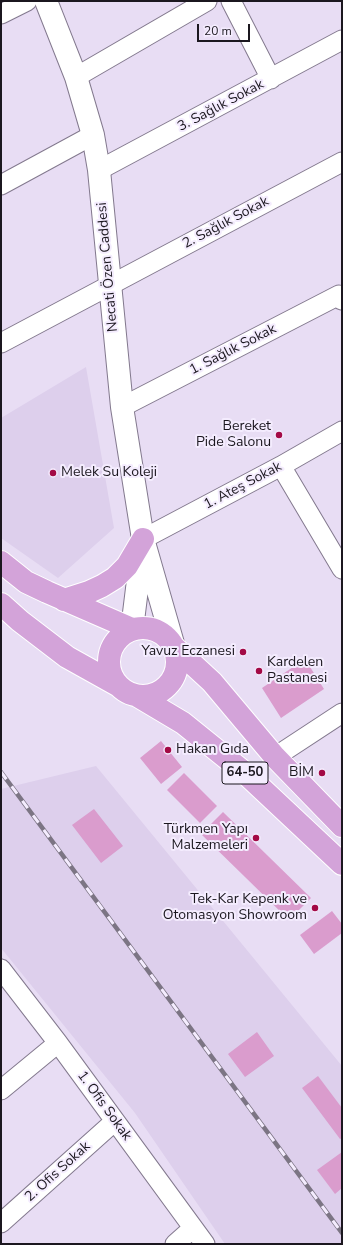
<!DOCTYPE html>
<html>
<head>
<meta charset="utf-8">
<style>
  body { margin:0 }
  #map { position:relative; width:343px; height:1245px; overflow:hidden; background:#e8ddf4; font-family:"Nunito Sans",sans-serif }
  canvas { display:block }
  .frame { position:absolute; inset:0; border:2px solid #1b171f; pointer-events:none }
  .scale { position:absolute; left:197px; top:24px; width:53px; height:18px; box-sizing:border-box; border:2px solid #1b171f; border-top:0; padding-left:5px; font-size:12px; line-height:14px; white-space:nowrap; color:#1b171f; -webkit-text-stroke:3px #f4ecfe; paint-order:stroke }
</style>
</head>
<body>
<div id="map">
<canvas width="343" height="1245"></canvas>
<div class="frame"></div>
<div class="scale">20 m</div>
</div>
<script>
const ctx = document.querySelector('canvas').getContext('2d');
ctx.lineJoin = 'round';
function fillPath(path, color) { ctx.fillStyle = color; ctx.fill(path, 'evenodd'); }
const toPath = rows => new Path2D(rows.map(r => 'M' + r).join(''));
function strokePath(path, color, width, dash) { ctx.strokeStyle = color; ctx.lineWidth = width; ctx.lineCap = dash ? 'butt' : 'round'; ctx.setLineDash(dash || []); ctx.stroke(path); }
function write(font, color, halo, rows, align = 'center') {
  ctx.font = font + ' "Nunito Sans",sans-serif'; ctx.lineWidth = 4; ctx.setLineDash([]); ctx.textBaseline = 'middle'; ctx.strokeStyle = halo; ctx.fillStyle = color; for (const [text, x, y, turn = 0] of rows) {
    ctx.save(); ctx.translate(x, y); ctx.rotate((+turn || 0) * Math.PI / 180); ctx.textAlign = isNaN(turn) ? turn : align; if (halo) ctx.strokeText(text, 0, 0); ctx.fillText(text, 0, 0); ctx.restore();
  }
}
fillPath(toPath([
  [86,367,114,528,58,578,1,538,1,418],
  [96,766,342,1066,342,1244,225,1244,135,1113,1,948,1,789]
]), '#ddcfec');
fillPath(toPath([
  [305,659,324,689,281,718,262,688],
  [161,741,182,767,161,784,140,758],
  [184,773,217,806,200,823,167,790],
  [94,809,123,846,101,863,72,825],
  [223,812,311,898,289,920,201,834],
  [332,911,342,924,342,933,314,954,300,935],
  [257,1032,274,1056,245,1077,228,1054],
  [318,1076,342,1108,342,1138,340,1139,302,1088],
  [342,1152,342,1188,335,1194,317,1170]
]), '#da9ccd');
const minor = toPath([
  [231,1,271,79],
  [1,14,27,1],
  [76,77,207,1],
  [99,170,342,40],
  [1,185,93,135],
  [1,343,342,162],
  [122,407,339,295,342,300],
  [281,466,342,569],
  [143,539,281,466,342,431],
  [275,757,342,713],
  [1,969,58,1043,205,1244],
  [1,1090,58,1043],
  [1,1223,115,1121],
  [175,1244,193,1228]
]);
const tertiary = toPath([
  [46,1,76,77,93,135,99,170,122,407,143,539,174,647],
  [132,629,142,548]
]);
const primary = toPath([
  [1,562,26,582,47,592,132,629],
  [64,600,89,592,102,586,115,578,127,566,143,539],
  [1,604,20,621,67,657,119,686],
  '109 662a34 34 0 1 1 68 0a34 34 0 1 1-68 0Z',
  [174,647,212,682,275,757,342,826],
  [136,695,183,723,245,773,342,864]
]);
strokePath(minor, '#83798e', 21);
strokePath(tertiary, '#83798e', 24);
strokePath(primary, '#fff', 24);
strokePath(minor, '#fff', 19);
strokePath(tertiary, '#fff', 22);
strokePath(primary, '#d3a3d9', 22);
const rail = toPath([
  [1,772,342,1233]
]);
strokePath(rail, '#7c7584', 4.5);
strokePath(rail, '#f4ecfe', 3, [9]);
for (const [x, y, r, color] of [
  [279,435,4,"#a30945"],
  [53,473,4,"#a30945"],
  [243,652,4,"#a30945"],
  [259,671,4,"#a30945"],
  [168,750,4,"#a30945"],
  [322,773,4,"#a30945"],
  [256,838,4,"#a30945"],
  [315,908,4,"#a30945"]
]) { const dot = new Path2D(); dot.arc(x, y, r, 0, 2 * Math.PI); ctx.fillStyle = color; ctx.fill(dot); strokePath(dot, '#f4ecfe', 1.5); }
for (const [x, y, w] of [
  [245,773,46]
]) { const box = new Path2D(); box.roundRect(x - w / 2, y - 11, w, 22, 3); ctx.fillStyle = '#f4ecfe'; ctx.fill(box); strokePath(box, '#1b171f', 1); }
write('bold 13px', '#1b171f', null, [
  ["64-50",245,773]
]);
write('14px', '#1b171f', '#f4ecfe', [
  ["3. Sağlık Sokak",221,106,-28],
  ["2. Sağlık Sokak",226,223,-28],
  ["Necati Özen Caddesi",108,267,-95],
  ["1. Sağlık Sokak",233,350,-27],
  ["1. Ateş Sokak",243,486,-28],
  ["1. Ofis Sokak",104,1106,54],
  ["2. Ofis Sokak",58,1172,-42]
]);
write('14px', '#1b171f', '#f4ecfe', [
  ["Bereket",271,427],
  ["Pide Salonu",271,443],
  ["Melek Su Koleji",61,473,"left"],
  ["Yavuz Eczanesi",235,652],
  ["Kardelen",267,663,"left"],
  ["Pastanesi",267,679,"left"],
  ["Hakan Gıda",176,750,"left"],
  ["BİM",314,773],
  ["Türkmen Yapı",248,830],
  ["Malzemeleri",248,846],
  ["Tek-Kar Kepenk ve",307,900],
  ["Otomasyon Showroom",307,916]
], 'right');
</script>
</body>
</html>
